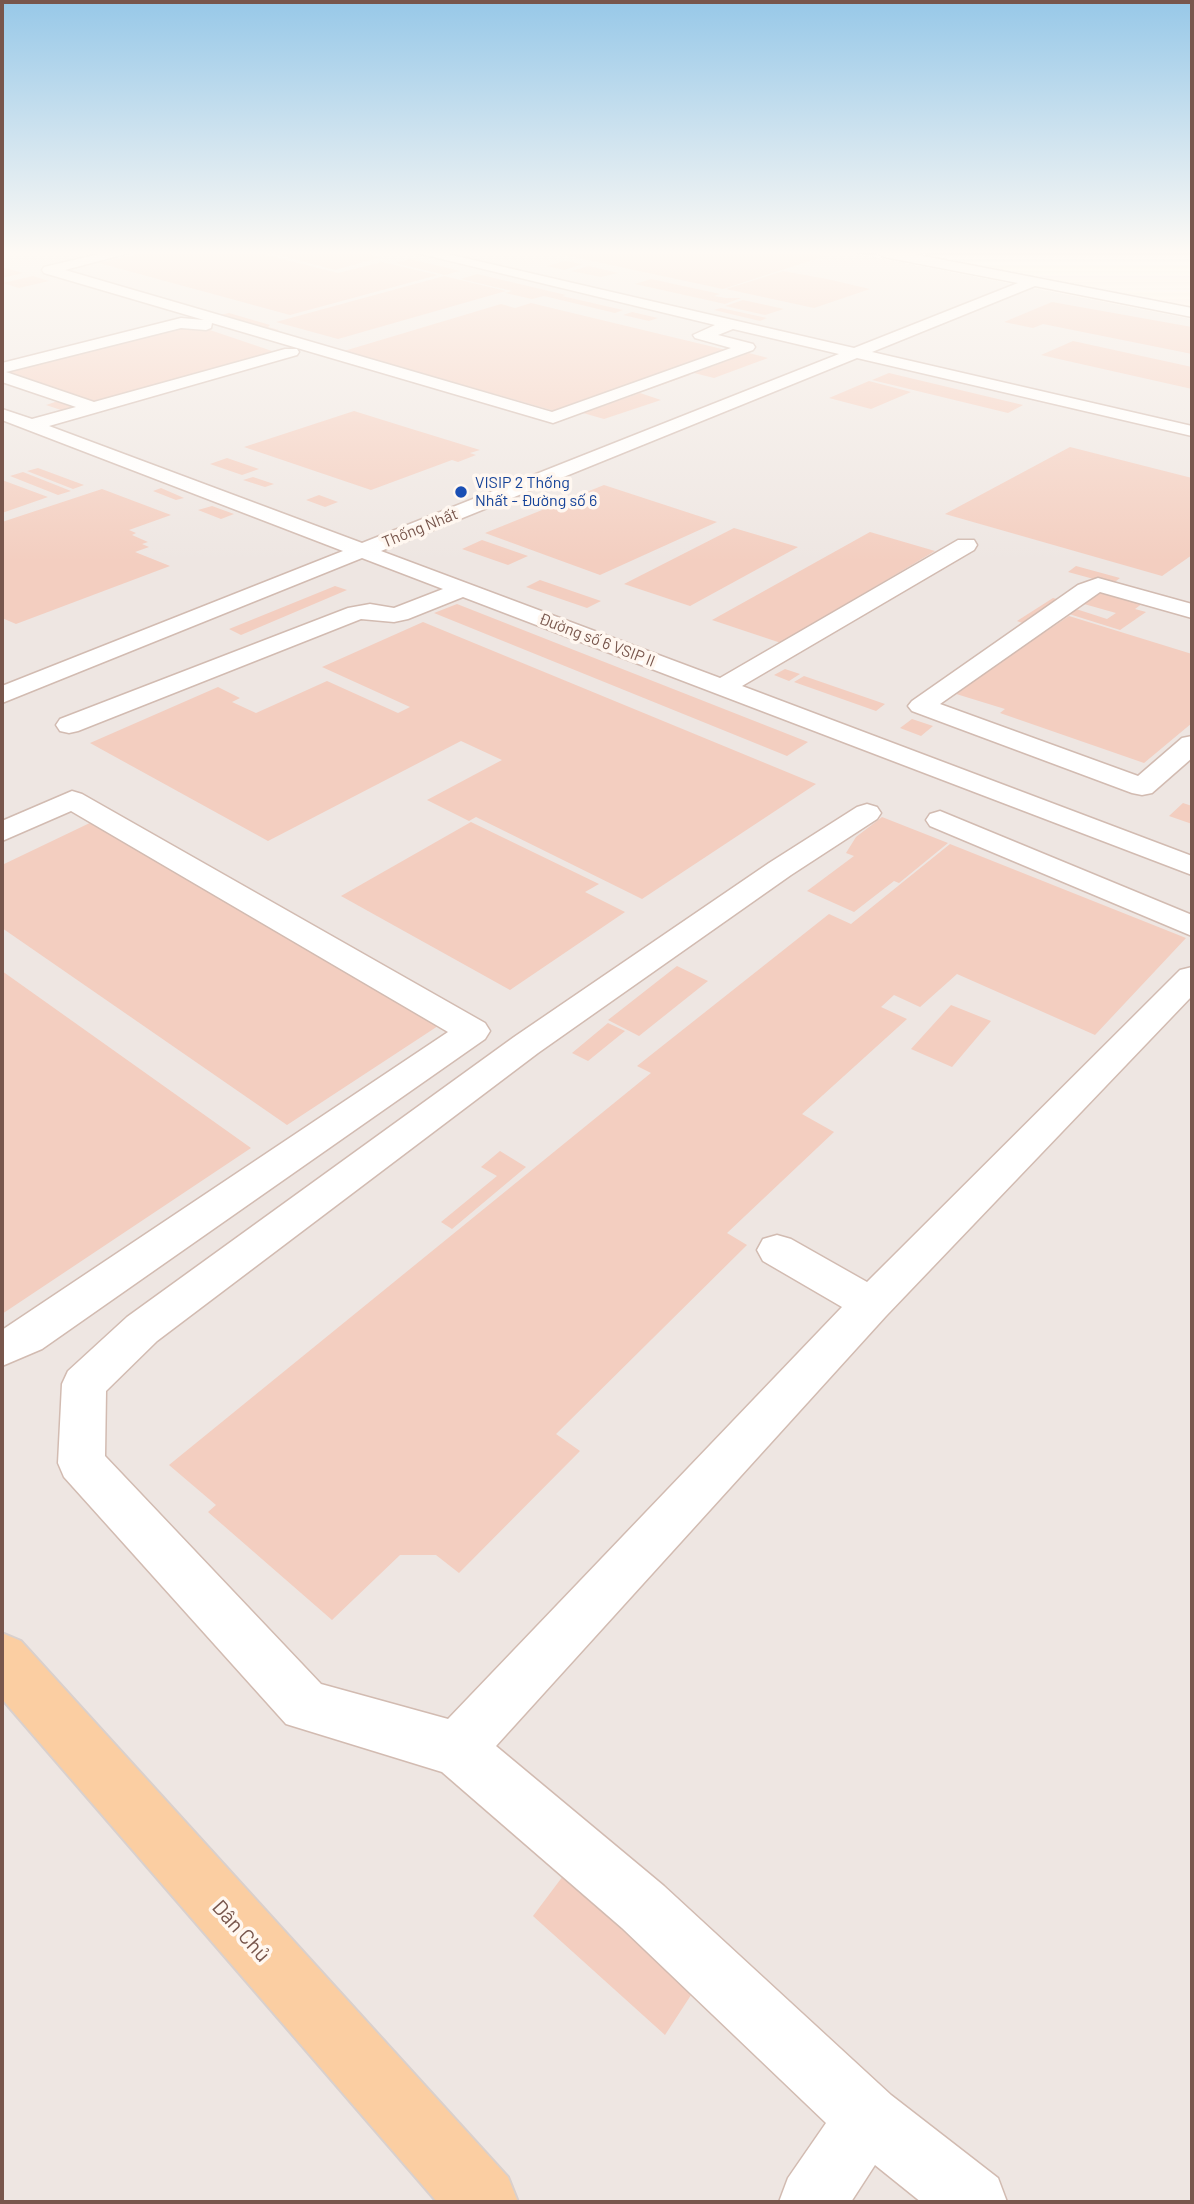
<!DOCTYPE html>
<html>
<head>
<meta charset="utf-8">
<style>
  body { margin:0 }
  #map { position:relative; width:1194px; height:2204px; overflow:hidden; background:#fdf3e9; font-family:Barlow,sans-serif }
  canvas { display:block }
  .frame { position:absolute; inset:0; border:4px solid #78564c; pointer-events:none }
</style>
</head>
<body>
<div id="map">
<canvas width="1194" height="2204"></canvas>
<div class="frame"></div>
</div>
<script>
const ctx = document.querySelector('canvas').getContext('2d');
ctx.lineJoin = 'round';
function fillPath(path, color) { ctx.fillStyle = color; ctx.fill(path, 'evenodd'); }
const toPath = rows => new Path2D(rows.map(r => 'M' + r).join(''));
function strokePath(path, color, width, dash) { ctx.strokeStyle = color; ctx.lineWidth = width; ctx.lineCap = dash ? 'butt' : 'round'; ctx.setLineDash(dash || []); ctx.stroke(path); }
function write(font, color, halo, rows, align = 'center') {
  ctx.font = font + ' Barlow,sans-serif'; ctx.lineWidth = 7; ctx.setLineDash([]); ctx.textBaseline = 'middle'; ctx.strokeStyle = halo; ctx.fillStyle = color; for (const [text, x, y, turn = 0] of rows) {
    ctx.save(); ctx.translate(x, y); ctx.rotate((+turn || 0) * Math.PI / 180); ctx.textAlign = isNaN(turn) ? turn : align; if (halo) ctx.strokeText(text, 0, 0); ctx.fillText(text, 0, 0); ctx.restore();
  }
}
fillPath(toPath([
  [2,253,853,253,1192,319,1192,2202,2,2202]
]), '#eee6e2');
fillPath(toPath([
  [142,253,259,253,338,273,382,262,438,275,290,315,99,263],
  [271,253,365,253,382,257,335,270],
  [555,253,812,253,825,256,723,289],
  [410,259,460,271,445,275,395,263],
  [565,261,582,264,564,270,547,266],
  [589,266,618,273,601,277,571,271],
  [2,267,23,273,2,278],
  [783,271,827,279,870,289,814,308,726,289],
  [477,274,566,295,562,296,623,310,615,313,544,296,532,299,505,293,512,291,461,279],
  [33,276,49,281,19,288,3,283],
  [444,276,506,291,338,339,276,322],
  [651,279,720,294,714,296,726,298,741,298,725,304,635,284],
  [743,300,784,309,765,315,725,306],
  [1052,302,1192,327,1192,354,1043,324,1033,328,1004,322],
  [531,303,726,350,672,370,690,375,642,392,624,387,558,412,344,351,501,304,515,308],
  [721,308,767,318,760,321,714,310],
  [632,312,658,318,649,321,623,315],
  [229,313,270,325,268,327,279,330,272,332,216,316],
  [185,325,201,327,275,352,92,403,2,371],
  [1073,341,1192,367,1192,389,1041,355],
  [749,353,768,358,714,378,694,373],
  [889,373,1023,405,1008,413,872,380],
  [869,381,911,392,871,409,829,398],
  [640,393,661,400,604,419,583,413],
  [58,401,76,407,64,411,46,405],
  [354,411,415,430,480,450,470,453,476,455,458,462,452,460,371,490,244,447],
  [1070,447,1192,478,1192,555,1162,576,945,514],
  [227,458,259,469,242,475,210,464],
  [38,468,84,485,73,489,27,471],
  [23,472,71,491,58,495,10,476],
  [253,477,274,484,265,487,243,480],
  [2,480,48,497,2,513],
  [604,485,717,522,600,575,485,533],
  [161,488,184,498,176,500,153,491],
  [102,489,171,515,129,530,136,533,132,535,148,542,142,544,149,547,135,552,170,566,16,624,2,618,2,522],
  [319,495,338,502,325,507,306,500],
  [212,506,234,514,221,519,198,510],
  [734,528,798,547,690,606,624,584],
  [870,532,935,551,781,643,712,620],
  [482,540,528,556,508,565,462,549],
  [1076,566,1120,578,1112,584,1068,572],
  [540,580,601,601,587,608,526,587],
  [335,586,347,590,241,635,229,629],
  [1103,591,1143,603,1135,609,1146,612,1120,630,1069,614,1076,609,1107,619,1116,613,1084,604],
  [1053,598,1061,600,1025,624,1017,621],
  [457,604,808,742,787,756,434,613],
  [1069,616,1192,654,1192,723,1144,763,1000,713,1005,709,953,693],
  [423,622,816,784,642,899,476,817,469,821,427,800,502,760,461,741,268,841,90,743,218,687,240,698,232,702,256,713,327,681,398,713,410,707,322,667],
  [785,669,800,674,789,681,774,675],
  [804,676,885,704,876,711,794,682],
  [912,719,933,726,921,736,900,728],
  [1183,803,1192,806,1192,824,1169,816],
  [882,817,948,843,899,883,894,881,854,912,807,891,854,856,846,853,856,837],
  [96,820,441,1024,287,1125,2,928,2,865],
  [471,822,599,884,585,892,625,912,510,990,341,896],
  [950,844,1186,938,1095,1035,957,974,920,1007,894,995,881,1007,907,1019,802,1114,834,1132,727,1233,747,1245,556,1434,580,1451,459,1573,436,1555,400,1555,332,1620,208,1512,216,1505,169,1465,651,1073,637,1066,829,914,851,924],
  [677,966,708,981,639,1036,608,1020],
  [2,971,251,1148,2,1314],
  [951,1005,991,1021,952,1067,911,1049],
  [608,1023,625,1031,588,1061,572,1053],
  [500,1151,526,1167,452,1229,441,1222,497,1176,481,1167],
  [563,1876,695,1989,665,2035,533,1916]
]), '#f3cec0');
const minor = toPath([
  [103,253,129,253,65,270,552,412,731,348,695,338,693,335,715,325,417,253,443,253,854,348,1018,283,884,257,878,253,908,253,1192,308,1192,317,1035,286,872,352,1192,426,1192,436,857,358,381,551,720,678,958,540,974,540,977,545,974,550,742,686,1192,856,1192,875,463,597,408,619,394,622,361,619,78,731,69,733,60,731,56,725,60,719,348,608,370,604,394,608,443,589,362,558,2,703,2,686,343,551,2,420,2,409,32,419,76,407,2,382,2,363,181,318,204,320,44,273,42,270,44,267,103,253],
  [212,323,553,423,753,350,755,347,753,344,718,335,733,329,839,354,362,543,49,426,297,355,299,352,297,349,285,349,94,402,6,372,181,328,206,330,211,328,212,323],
  [1098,578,1192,604,1192,618,1100,592,940,704,1138,776,1182,738,1192,736,1192,758,1152,793,1142,795,1132,793,912,711,908,706,912,701,1078,585,1098,578],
  [72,791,82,794,485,1023,490,1031,485,1039,42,1349,2,1366,2,1330,448,1032,71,811,2,841,2,821,72,791],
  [867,804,877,807,881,813,877,819,791,875,538,1053,157,1341,106,1391,105,1456,321,1684,448,1719,842,1307,763,1261,757,1250,763,1239,777,1235,791,1239,867,1282,1180,970,1192,967,1192,996,886,1316,496,1746,664,1886,891,2095,998,2178,1007,2202,921,2202,875,2165,851,2202,779,2202,788,2178,826,2123,622,1928,442,1772,286,1724,64,1477,58,1463,62,1384,68,1371,127,1317,514,1037,769,863,857,807,867,804],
  [940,811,1192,915,1192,936,930,826,926,820,930,814,940,811]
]);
const major = toPath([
  [2,1633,21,1641,508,2177,518,2202,437,2202,2,1699,2,1633]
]);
strokePath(minor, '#d2bbb1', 3);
strokePath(major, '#d9d0cd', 4);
fillPath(minor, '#fff');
fillPath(major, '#fbcea2');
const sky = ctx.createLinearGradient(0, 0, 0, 562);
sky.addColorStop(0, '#97c8e8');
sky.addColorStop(0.45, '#fefaf5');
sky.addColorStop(1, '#fefaf500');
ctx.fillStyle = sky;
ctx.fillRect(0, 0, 1194, 562);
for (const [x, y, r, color] of [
  [461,492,7,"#1a4fb4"]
]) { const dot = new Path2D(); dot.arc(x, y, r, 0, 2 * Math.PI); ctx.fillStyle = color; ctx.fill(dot); strokePath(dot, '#fff7f0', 2.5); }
write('16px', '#164399', '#fff7f0', [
  ["VISIP 2 Thống",475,483],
  ["Nhất - Đường số 6",475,501]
], 'left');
write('16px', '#78564c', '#fff7f0', [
  ["Thống Nhất",420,528,-22],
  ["Đường số 6 VSIP II",597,640,21]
]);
write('21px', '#78564c', '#fff7f0', [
  ["Dân Chủ",241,1931,48]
]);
</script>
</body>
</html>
